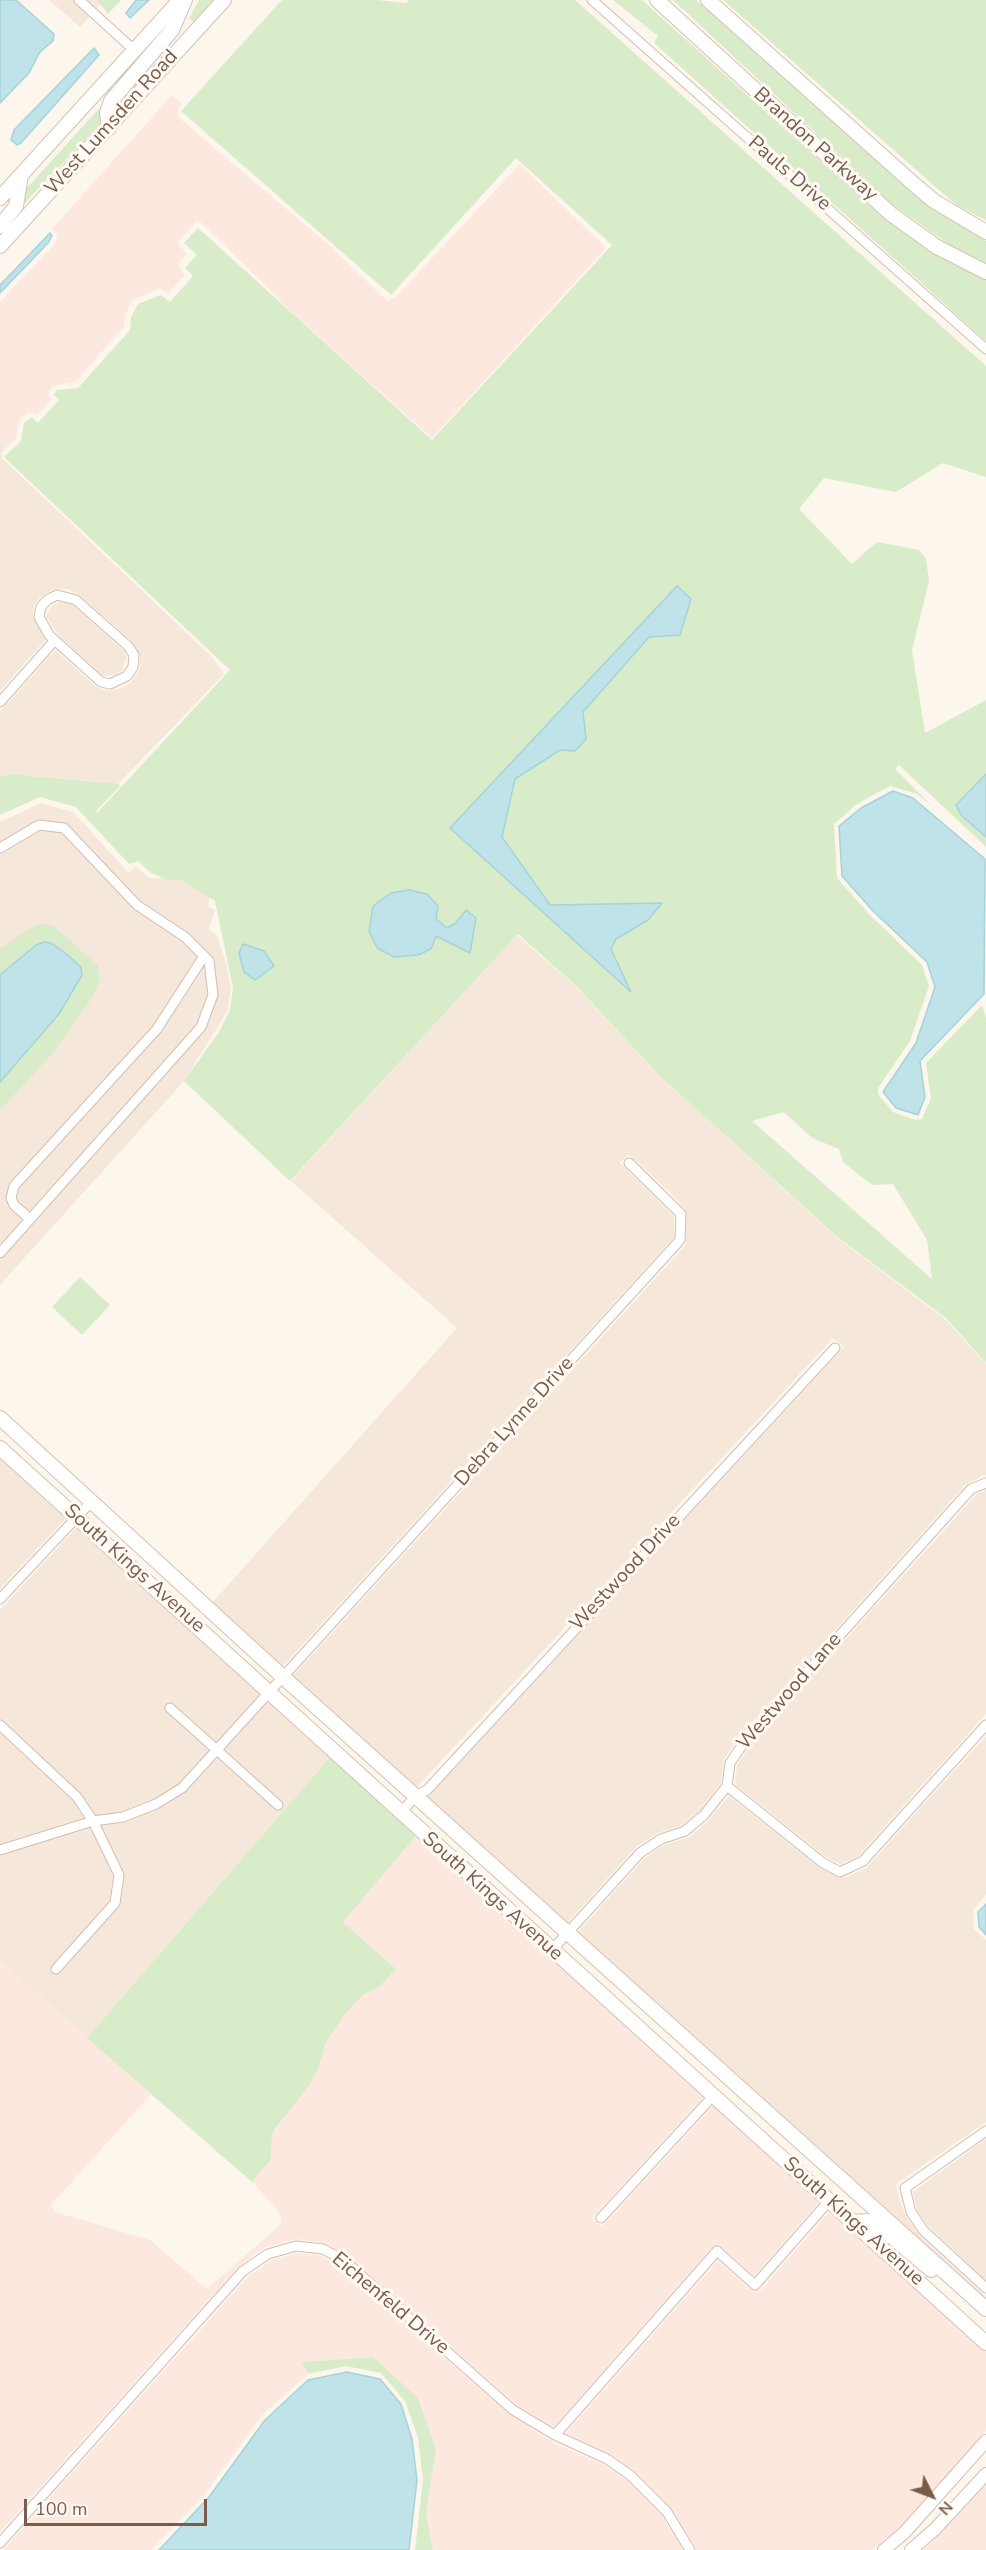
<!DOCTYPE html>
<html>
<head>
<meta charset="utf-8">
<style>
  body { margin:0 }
  #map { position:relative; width:986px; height:2550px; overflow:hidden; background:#fdf6ec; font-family:"Nunito Sans",sans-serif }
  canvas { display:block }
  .north { position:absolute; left:902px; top:2466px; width:60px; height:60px; -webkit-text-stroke:4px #fffaf3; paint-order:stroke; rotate:132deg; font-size:16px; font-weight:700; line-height:24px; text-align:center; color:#7a5c4d }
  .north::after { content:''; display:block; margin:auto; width:21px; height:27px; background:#7a5c4d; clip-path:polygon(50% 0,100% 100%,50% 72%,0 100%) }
  .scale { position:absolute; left:24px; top:2499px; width:183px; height:27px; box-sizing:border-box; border:3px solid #7a5c4d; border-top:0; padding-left:8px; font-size:18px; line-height:21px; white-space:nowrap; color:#7a5c4d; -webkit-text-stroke:4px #fffaf3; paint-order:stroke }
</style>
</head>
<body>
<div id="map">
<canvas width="986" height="2550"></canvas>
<div class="north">N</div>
<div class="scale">100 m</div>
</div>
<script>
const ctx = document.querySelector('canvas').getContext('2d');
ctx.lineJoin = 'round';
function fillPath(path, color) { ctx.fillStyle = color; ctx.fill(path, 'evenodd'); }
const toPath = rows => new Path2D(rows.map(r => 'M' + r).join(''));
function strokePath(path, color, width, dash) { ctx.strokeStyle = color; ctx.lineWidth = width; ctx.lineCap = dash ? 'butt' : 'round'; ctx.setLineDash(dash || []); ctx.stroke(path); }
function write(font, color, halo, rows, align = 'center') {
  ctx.font = font + ' "Nunito Sans",sans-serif'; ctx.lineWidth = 6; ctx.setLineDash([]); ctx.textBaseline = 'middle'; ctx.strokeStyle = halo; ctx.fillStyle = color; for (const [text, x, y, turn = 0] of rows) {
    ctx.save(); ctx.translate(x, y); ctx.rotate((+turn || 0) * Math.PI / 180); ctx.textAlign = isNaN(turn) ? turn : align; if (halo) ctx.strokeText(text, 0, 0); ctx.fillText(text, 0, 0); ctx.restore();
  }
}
fillPath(toPath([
  [49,0,105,0,80,27],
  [0,442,6,447,1,453,3,459,212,657,224,674,118,784,10,774,0,777,0,712,55,650,96,687,109,691,122,688,132,682,140,668,140,656,132,641,78,594,68,589,54,589,42,595,34,605,33,615,45,640,0,691],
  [60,602,73,605,123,650,127,656,122,671,116,675,103,676,59,636,46,617,52,605],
  [41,803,73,812,129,873,136,866,149,878,179,879,209,897,208,907,215,910,209,929,217,936,226,963,231,988,228,1010,184,1081,0,1285,0,822],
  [517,935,574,985,660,1076,835,1236,945,1319,986,1364,986,1475,980,1476,979,1478,966,1484,740,1736,724,1759,721,1783,699,1811,682,1825,657,1833,636,1847,567,1923,427,1798,844,1347,833,1338,416,1788,292,1677,686,1245,686,1210,670,1192,628,1154,620,1163,674,1216,674,1237,282,1667,212,1603,457,1328,291,1181],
  [0,1457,67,1517,0,1589],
  [986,1490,986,1714,858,1856,840,1864,826,1857,735,1784,737,1766,750,1745,976,1495],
  [77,1527,330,1757,87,2038,0,1960,0,1610],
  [986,1736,986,1895,973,1910,974,1929,986,1940,986,2122,897,2183,896,2187,905,2215,919,2235,986,2297,986,2301,577,1933,645,1858,664,1845,690,1837,709,1820,729,1796,821,1869,844,1878,866,1868],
  [986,2139,986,2280,928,2226,917,2210,913,2192]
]), '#f5e8da');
fillPath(toPath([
  [172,95,182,104,177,112,179,118,329,245,387,301,397,296,520,164,606,248,432,438,299,319,202,223,196,221,177,243,187,254,180,260,179,266,185,275,168,294,159,289,133,300,125,315,124,327,75,382,53,386,48,394,51,400,37,415,29,412,20,418,16,438,6,447,0,442,0,302,52,247,58,237,52,229],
  [416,1836,704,2096,592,2218,602,2227,714,2105,820,2201,754,2276,721,2247,712,2247,554,2427,517,2405,347,2256,325,2243,296,2239,265,2247,238,2267,0,2532,0,1960,151,2094,51,2205,55,2212,150,2240,207,2289,280,2225,282,2219,277,2209,252,2182,271,2159,272,2135,319,2067,325,2044,345,2014,363,1995,379,1987,396,1969,343,1922],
  [831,2210,986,2352,986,2431,900,2527,872,2550,697,2550,672,2509,634,2470,610,2454,566,2433,718,2261,751,2290,761,2290],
  [297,2253,321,2256,341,2267,509,2414,556,2444,604,2465,626,2480,662,2516,683,2550,433,2550,426,2514,436,2449,418,2398,372,2357,303,2362,308,2374,261,2416,205,2494,151,2550,3,2550,248,2277,272,2260],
  [986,2484,986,2550,923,2550,936,2538]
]), '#fde8e0');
fillPath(toPath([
  [97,0,121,0,108,14],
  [199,0,213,0,193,22,189,18],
  [282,0,378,0,406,3,409,0,575,0,986,366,986,477,943,463,896,492,824,478,799,509,852,564,877,542,919,550,926,559,929,581,912,650,925,733,986,700,986,847,899,765,895,769,933,807,917,794,890,786,857,804,834,824,837,878,869,914,922,965,929,986,910,1041,878,1088,878,1094,893,1112,916,1120,922,1119,931,1098,926,1063,982,1005,986,1018,986,1363,946,1318,835,1235,660,1076,575,985,518,934,290,1181,184,1081,219,1032,230,1010,233,988,215,901,179,879,170,881,151,873,138,861,129,864,76,807,40,797,0,815,0,777,10,774,118,784,120,786,97,810,96,814,230,670,4,457,21,441,24,423,32,417,38,423,59,400,54,395,57,390,78,388,130,330,131,317,138,304,161,295,170,302,193,276,185,268,197,255,184,243,198,228,432,440,612,245,516,158,391,295,181,111],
  [677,586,649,636,583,712,586,739,575,751,560,750,515,779,502,838,550,905,662,903,648,920,616,939,611,949,630,991,450,828],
  [427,894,438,906,436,919,447,929,456,923,466,910,469,953,436,936],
  [784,1112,812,1138,839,1149,843,1162,872,1185,893,1184,927,1240,932,1279,752,1121],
  [613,0,642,0,879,214,923,246,986,280,986,341,654,43,658,36],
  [673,0,696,0,919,199,986,241,986,263,947,243,893,205],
  [723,0,986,0,986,220,956,205],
  [124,81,103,112,101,123,23,205,25,190],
  [41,924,53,925,98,966,100,979,93,996,52,1054,0,1110,0,949,29,929],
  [80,1277,110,1305,82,1335,52,1307],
  [330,1757,416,1836,343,1922,396,1969,379,1987,363,1995,345,2014,325,2044,319,2067,310,2084,275,2129,272,2135,271,2159,252,2182,87,2038],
  [373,2357,418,2398,436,2449,426,2514,433,2550,415,2550,423,2479,418,2438,405,2401,381,2373,346,2366,308,2374,302,2362]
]), '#d8ecc9');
const water = toPath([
  [0,0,16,0,54,34,53,41,40,52,29,73,0,103,0,0],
  [136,0,149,0,130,18,126,13,136,0],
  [94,48,99,55,21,143,17,145,11,140,14,130,94,48],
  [50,233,52,236,48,243,0,293,0,285,50,233],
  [677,586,691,599,680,635,649,637,583,712,586,739,575,751,560,750,515,779,502,837,550,905,662,903,648,920,616,939,611,949,631,992,450,828,677,586],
  [986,774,986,837,961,815,956,805,986,774],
  [893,791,913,798,985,859,984,994,920,1061,925,1097,918,1115,896,1108,883,1092,916,1043,935,987,927,962,873,911,842,876,839,826,861,808,893,791],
  [409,890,427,894,438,906,436,919,447,928,456,923,466,910,476,918,470,953,436,936,431,949,418,955,394,957,377,948,369,931,373,906,391,893,409,890],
  [44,942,51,943,64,952,81,967,82,975,59,1014,0,1082,0,975,36,945,44,942],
  [243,944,264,951,274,966,255,980,244,972,239,953,243,944],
  [986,1904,986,1935,979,1927,978,1912,986,1904],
  [347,2372,380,2379,401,2404,412,2439,417,2480,409,2550,159,2550,209,2497,265,2420,308,2380,347,2372]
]);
fillPath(water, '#bfe3e8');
strokePath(water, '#a5d3da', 1.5);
const minor = toPath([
  [79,0,134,50],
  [592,0,986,349],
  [57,595,76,600,128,646,134,655,133,667,127,676,110,684,101,682,49,635,39,617,41,607,47,600,57,595],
  [0,702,54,641],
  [0,848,39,825,64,828,137,905,185,937,209,961,213,995,201,1027,0,1253],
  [30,1219,14,1205,11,1198,14,1186,157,1029,204,956],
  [0,1599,92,1501],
  [170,1708,278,1805],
  [0,1725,77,1797,93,1821,119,1875,115,1903,56,1969],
  [727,1786,823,1863,840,1872,863,1861,986,1725],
  [400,1813,416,1796,427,1790,835,1348],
  [0,1850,93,1821,123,1817,156,1804,182,1788,680,1240,681,1214,629,1163],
  [552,1950,640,1853,661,1839,685,1831,704,1815,727,1786,730,1763,745,1741,971,1489,986,1483],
  [986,2131,905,2188,911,2212,923,2230,986,2288],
  [601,2218,713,2096],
  [555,2435,717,2251,755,2285,829,2201],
  [0,2543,243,2271,268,2254,296,2246,323,2249,345,2261,513,2410,555,2435,607,2459,630,2475,667,2512,690,2550]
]);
const tertiary = toPath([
  [884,2550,905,2532,986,2441],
  [911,2550,935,2529,986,2474]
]);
const secondary = toPath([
  [657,0,891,214,937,247,986,272],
  [708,0,916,186,934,201,986,232],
  [109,128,107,113,111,101,172,30,185,0],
  [0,198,180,0],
  [0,226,16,206,21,175],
  [0,246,224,0],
  [0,1418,283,1677,986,2309],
  [0,1448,986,2343],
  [854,2222,868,2221,880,2227,931,2270]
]);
strokePath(minor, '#d1beb0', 11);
strokePath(tertiary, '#d1beb0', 14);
strokePath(secondary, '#d6c0b0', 16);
strokePath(minor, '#fff', 9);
strokePath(tertiary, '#fff', 12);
strokePath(secondary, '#fff', 14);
write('20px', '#7a5c4d', '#fffaf3', [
  ["West Lumsden Road",112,123,-48],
  ["Brandon Parkway",815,145,42],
  ["Pauls Drive",789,174,41],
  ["Debra Lynne Drive",515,1422,-48],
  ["South Kings Avenue",134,1569,42],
  ["Westwood Drive",626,1573,-47],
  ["Westwood Lane",790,1692,-49],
  ["South Kings Avenue",492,1897,42],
  ["South Kings Avenue",853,2222,42],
  ["Eichenfeld Drive",390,2304,40]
]);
</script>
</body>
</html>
